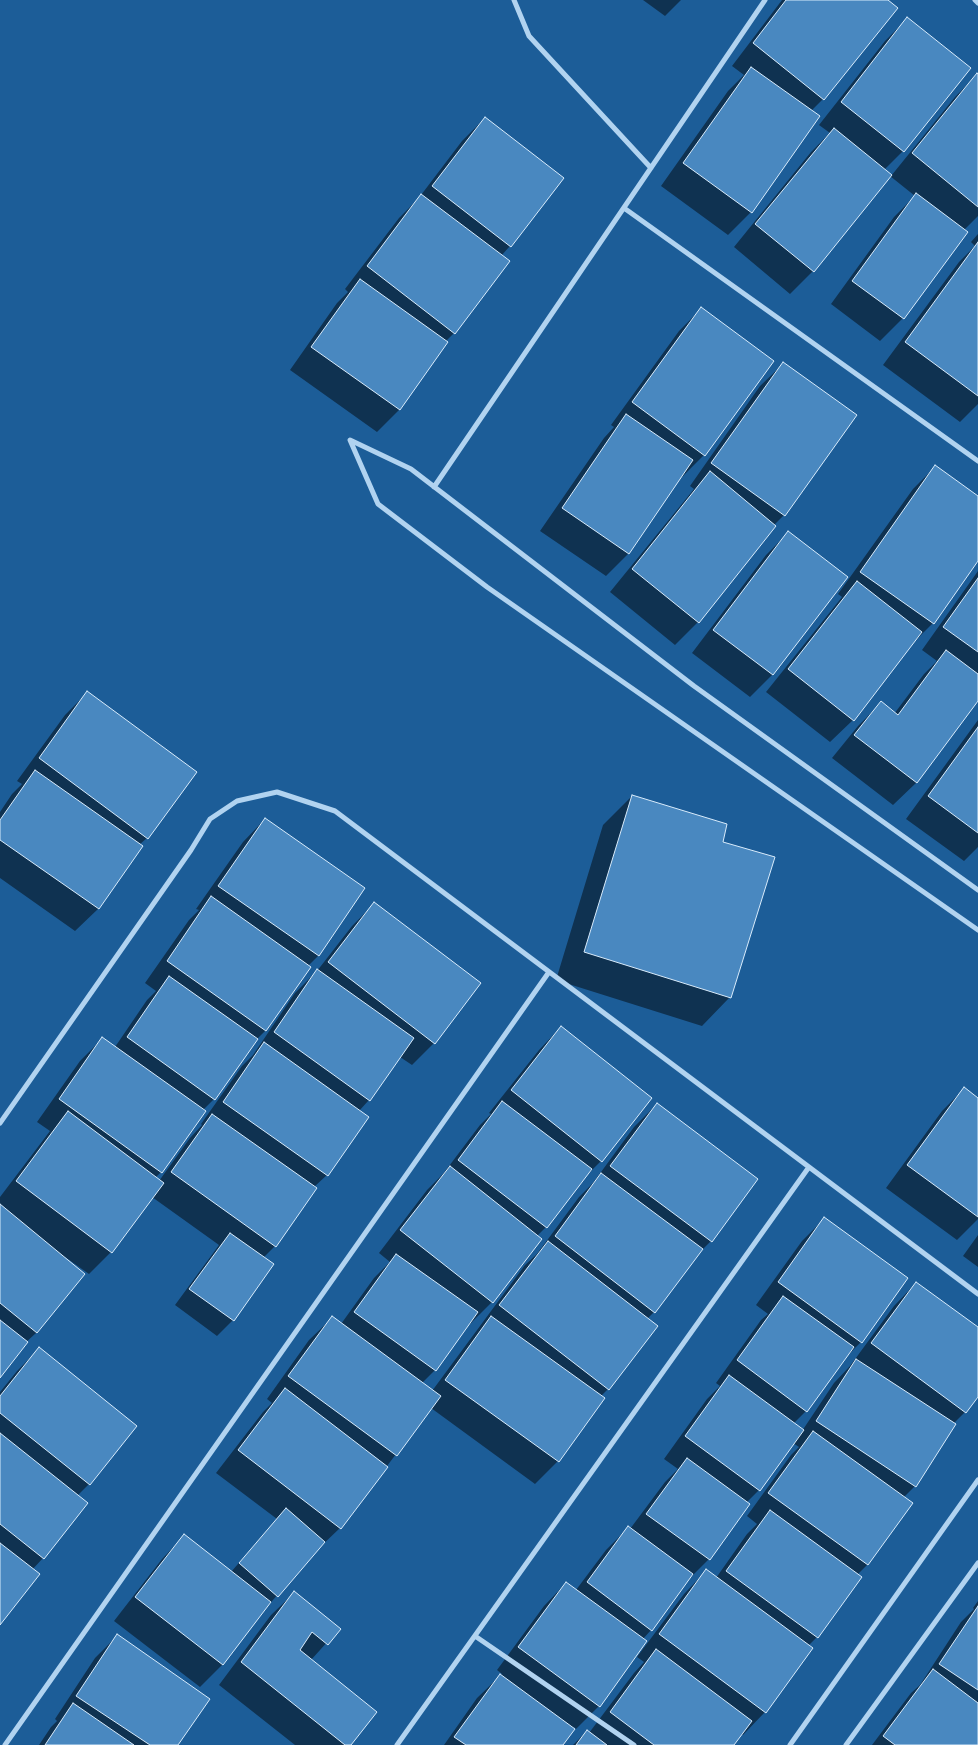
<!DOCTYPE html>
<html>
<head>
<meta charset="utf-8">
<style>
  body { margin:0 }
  canvas { display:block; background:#1c5d98 }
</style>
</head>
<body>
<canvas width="978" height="1745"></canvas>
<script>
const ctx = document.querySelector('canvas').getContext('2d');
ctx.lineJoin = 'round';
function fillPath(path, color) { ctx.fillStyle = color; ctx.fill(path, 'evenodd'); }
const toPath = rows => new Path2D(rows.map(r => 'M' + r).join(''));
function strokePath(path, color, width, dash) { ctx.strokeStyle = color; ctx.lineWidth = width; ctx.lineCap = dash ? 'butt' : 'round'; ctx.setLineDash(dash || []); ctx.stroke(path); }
fillPath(toPath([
  [643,0,681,0,665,16],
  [782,0,886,0,823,99,811,111,819,117,751,212,728,235,661,186,728,91,744,75,732,66],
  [907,19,903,151,884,170,891,176,955,97,977,75,978,216,964,230,966,232,903,318,880,341,831,304,894,217,915,196,890,176,813,271,790,294,734,247,811,152,830,133,819,125,885,41],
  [485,118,562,178,510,246,501,256,454,333,445,342,447,342,399,410,377,432,290,370,337,303,348,292,345,289,399,218,418,199,462,141],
  [978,234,978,404,960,422,883,365,959,262,975,246,971,242],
  [702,308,704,455,682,477,680,477,628,554,606,576,540,531,604,438,614,427,611,425,679,331],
  [783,364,784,515,774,525,698,622,675,645,610,592,694,489,690,486,760,386],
  [935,467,978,498,978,559,933,623,910,646,853,720,830,742,766,692,842,597,838,594,913,489],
  [788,533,772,675,750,697,692,653,766,555],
  [978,571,978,699,916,783,893,805,832,758,858,726,881,703,894,714,924,674,937,661,922,650],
  [88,692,147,838,139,845,141,846,98,909,75,931,0,878,0,812,12,794,22,784,17,781,65,715],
  [978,720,978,847,964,861,906,819],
  [632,796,722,842,730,997,702,1026,556,980,603,825],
  [265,819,364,889,318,956,308,966,266,1030,254,1042,214,1099,203,1110,161,1172,155,1178,159,1181,190,1138,202,1125,201,1124,242,1066,253,1055,295,993,317,971,352,926,374,904,434,1043,412,1065,400,1057,369,1100,359,1111,327,1175,314,1187,275,1246,263,1258,272,1265,233,1320,217,1336,175,1305,219,1245,152,1197,111,1252,89,1274,65,1257,64,1259,84,1274,36,1333,23,1345,0,1376,0,1197,50,1131,37,1122,80,1061,103,1038,115,1047,147,1000,156,991,145,983,189,920,199,910,196,909,243,842],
  [561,1027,651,1098,601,1161,578,1184,546,1227,537,1236,492,1302,470,1324,468,1323,435,1370,422,1383,432,1391,525,1265,537,1254,579,1197,593,1183,634,1127,657,1104,711,1241,695,1257,654,1312,647,1319,608,1389,601,1396,603,1398,558,1461,535,1484,431,1408,340,1528,317,1550,265,1609,222,1665,200,1687,114,1621,162,1559,184,1536,231,1572,277,1519,216,1473,263,1412,272,1403,267,1399,309,1340,332,1318,341,1324,374,1278,390,1262,379,1253,427,1190,443,1174,480,1125,491,1114,489,1113,539,1050],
  [964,1089,978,1099,978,1219,957,1240,886,1188,942,1111],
  [824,1219,906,1278,861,1342,843,1360,806,1411,793,1424,802,1431,834,1383,850,1366,894,1306,916,1283,978,1329,978,1395,965,1412,953,1424,915,1486,903,1498,911,1504,867,1565,857,1575,817,1637,808,1646,811,1649,765,1712,743,1735,741,1734,733,1745,573,1745,587,1731,589,1733,634,1673,644,1662,637,1657,684,1594,706,1571,716,1578,747,1534,757,1524,747,1516,791,1455,799,1447,793,1443,759,1490,746,1503,749,1505,709,1559,686,1582,651,1630,643,1639,646,1641,599,1706,576,1729,574,1727,562,1745,444,1745,477,1698,502,1674,497,1670,544,1606,566,1583,576,1590,606,1550,628,1528,630,1529,665,1482,678,1469,664,1459,707,1399,720,1386,716,1383,761,1320,768,1314,756,1305,802,1241],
  [978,1235,978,1267,963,1256],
  [39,1349,89,1484,77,1496,43,1558,32,1570,0,1623,0,1392,17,1371],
  [294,1593,339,1629,311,1660,350,1745,295,1745,219,1685,271,1615],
  [978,1601,978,1745,872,1745,911,1693,920,1685,961,1622,974,1609,973,1608],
  [117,1636,176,1745,39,1745,51,1727,57,1721,55,1719,95,1658]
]), '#0007');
const building = toPath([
  [786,0,888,0,898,8,824,100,753,43,786,0],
  [907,17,971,68,904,152,841,102,907,17],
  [751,67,820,116,752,213,683,163,751,67],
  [977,73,978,74,978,207,912,153,977,73],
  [485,117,564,178,511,247,432,186,485,117],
  [834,128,892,175,814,272,755,224,834,128],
  [916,193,968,232,904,319,852,281,916,193],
  [421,194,510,261,455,334,367,266,421,194],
  [978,242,978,396,905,342,978,242],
  [360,279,448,342,400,410,311,347,360,279],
  [701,307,774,361,705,456,632,402,701,307],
  [783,362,857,415,785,516,711,463,783,362],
  [626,414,693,460,629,554,562,508,626,414],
  [935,465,978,496,978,561,934,624,860,572,935,465],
  [710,471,776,526,699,623,632,569,710,471],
  [788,531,848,577,773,675,713,630,788,531],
  [978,578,978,652,943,627,978,578],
  [857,581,922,632,854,721,788,669,857,581],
  [946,650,978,674,978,701,917,783,854,735,881,701,898,715,946,650],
  [87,691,197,772,148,839,39,758,87,691],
  [978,727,978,833,928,796,978,727],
  [35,770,143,846,99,909,0,840,0,820,35,770],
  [632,795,727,824,723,842,775,857,731,998,584,952,632,795],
  [265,818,365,888,319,956,218,886,265,818],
  [211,896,311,967,266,1031,167,961,211,896],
  [374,902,481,983,435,1044,328,962,374,902],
  [317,969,414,1038,370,1101,274,1032,317,969],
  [169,976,258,1039,215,1100,127,1037,169,976],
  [561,1026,652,1098,602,1162,511,1090,561,1026],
  [102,1037,206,1111,162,1173,59,1099,102,1037],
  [264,1042,369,1117,328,1176,223,1102,264,1042],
  [964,1087,978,1098,978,1217,907,1165,964,1087],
  [502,1101,592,1169,547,1228,458,1160,502,1101],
  [657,1103,758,1179,712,1242,610,1166,657,1103],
  [68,1111,164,1183,112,1253,16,1181,68,1111],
  [212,1114,317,1188,276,1247,171,1172,212,1114],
  [450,1166,542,1239,493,1303,400,1230,450,1166],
  [601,1173,703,1249,655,1313,555,1236,601,1173],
  [0,1204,85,1274,37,1333,0,1303,0,1204],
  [824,1217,908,1278,862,1343,778,1282,824,1217],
  [230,1233,274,1264,234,1321,189,1289,230,1233],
  [548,1241,658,1326,609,1390,499,1305,548,1241],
  [396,1254,478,1312,436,1371,354,1312,396,1254],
  [916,1282,978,1327,978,1397,966,1413,871,1343,916,1282],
  [783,1296,854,1347,807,1412,737,1360,783,1296],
  [332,1316,441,1396,397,1456,288,1376,332,1316],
  [491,1316,605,1398,559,1462,445,1380,491,1316],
  [0,1320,28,1342,0,1378,0,1320],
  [39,1347,137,1426,90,1485,0,1413,0,1396,39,1347],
  [856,1359,956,1424,916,1487,816,1421,856,1359],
  [729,1375,804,1430,760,1491,685,1436,729,1375],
  [285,1388,388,1467,341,1529,238,1450,285,1388],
  [813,1431,913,1503,868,1565,768,1493,813,1431],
  [0,1433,88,1503,44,1559,0,1524,0,1433],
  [687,1458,750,1504,710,1560,646,1514,687,1458],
  [286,1508,325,1542,278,1597,239,1563,286,1508],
  [770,1510,862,1577,818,1638,726,1571,770,1510],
  [628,1526,693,1574,652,1631,587,1582,628,1526],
  [184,1534,271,1602,223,1665,135,1597,184,1534],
  [0,1543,40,1574,0,1625,0,1543],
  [706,1569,813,1648,766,1713,659,1634,706,1569],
  [566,1582,647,1641,600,1707,518,1647,566,1582],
  [294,1591,341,1629,328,1645,312,1632,300,1650,377,1712,351,1745,345,1745,241,1662,294,1591],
  [978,1606,978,1690,939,1664,978,1606],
  [117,1634,210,1699,178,1745,150,1745,76,1696,117,1634],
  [656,1649,752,1721,734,1745,654,1745,610,1712,656,1649],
  [933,1669,978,1703,978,1745,895,1745,883,1736,933,1669],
  [500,1674,575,1729,563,1745,466,1745,454,1737,500,1674],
  [73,1703,134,1745,45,1745,73,1703],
  [587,1730,607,1745,576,1745,587,1730]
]);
fillPath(building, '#4988c0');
strokePath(building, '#d8ebfb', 1);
strokePath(toPath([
  [514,0,529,36,651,168],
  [975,0,978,3],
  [624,208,978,461],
  [434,487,765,0],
  [978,890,694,686,411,469,350,440,378,504,487,587,978,930],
  [0,1123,191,850,210,819,237,801,277,792,335,811,978,1294],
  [475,1636,634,1745],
  [5,1745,549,972],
  [397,1745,809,1167],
  [790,1745,978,1480],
  [846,1745,978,1563]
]), '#b1d3f0', 5);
</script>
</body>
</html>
